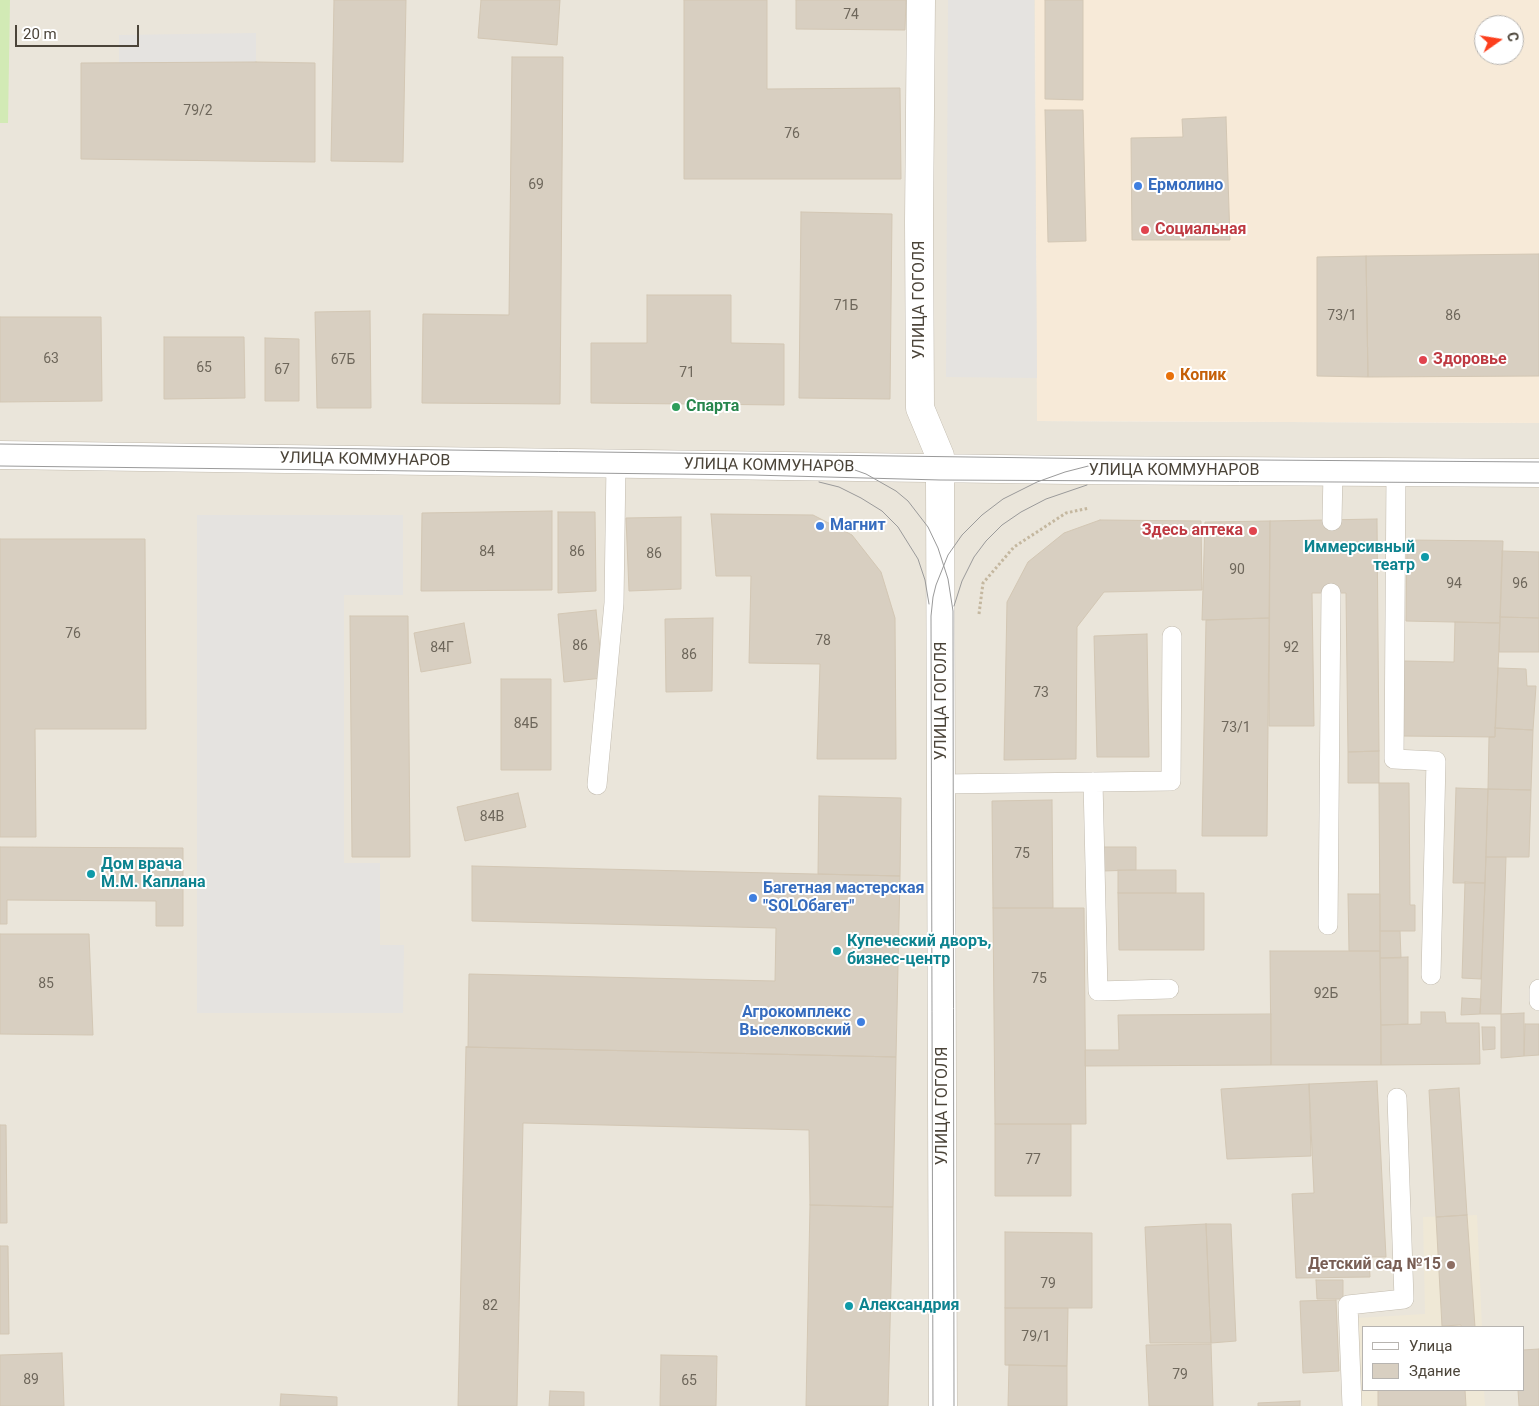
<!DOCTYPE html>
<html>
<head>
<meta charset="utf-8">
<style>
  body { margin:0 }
  #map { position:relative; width:1539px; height:1406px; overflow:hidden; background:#f6f3ec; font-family:Roboto,sans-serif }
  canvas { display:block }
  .legend { position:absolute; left:1362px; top:1326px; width:162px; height:65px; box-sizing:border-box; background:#fff; border:1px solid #b7b4b0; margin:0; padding:6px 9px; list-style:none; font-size:15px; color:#4b4439 }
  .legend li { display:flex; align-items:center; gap:10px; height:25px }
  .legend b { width:25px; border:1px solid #b7b4b0 }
  .north { position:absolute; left:1474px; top:15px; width:50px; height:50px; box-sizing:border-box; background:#fff; border:1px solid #b7b4b0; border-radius:50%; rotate:77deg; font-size:14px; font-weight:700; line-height:20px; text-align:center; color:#4b4439 }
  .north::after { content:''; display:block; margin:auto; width:18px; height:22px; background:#fc3f1d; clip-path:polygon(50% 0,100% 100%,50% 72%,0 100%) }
  .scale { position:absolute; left:15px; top:25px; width:124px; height:22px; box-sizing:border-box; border:2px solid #4b4439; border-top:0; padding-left:6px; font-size:15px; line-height:18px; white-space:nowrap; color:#4b4439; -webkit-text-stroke:4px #fff; paint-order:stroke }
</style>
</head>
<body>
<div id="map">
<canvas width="1539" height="1406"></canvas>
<ul class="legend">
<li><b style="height:6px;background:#fff"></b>Улица</li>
<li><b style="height:14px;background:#d8cfc1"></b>Здание</li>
</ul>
<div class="north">С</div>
<div class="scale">20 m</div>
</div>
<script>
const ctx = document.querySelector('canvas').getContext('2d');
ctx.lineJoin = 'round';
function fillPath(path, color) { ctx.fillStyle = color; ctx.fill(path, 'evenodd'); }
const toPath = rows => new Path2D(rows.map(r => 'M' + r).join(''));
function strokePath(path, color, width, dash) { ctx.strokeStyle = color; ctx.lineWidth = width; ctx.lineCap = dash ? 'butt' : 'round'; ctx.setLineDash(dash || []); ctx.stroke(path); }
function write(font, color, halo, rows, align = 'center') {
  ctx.font = font + ' Roboto,sans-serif'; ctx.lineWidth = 4; ctx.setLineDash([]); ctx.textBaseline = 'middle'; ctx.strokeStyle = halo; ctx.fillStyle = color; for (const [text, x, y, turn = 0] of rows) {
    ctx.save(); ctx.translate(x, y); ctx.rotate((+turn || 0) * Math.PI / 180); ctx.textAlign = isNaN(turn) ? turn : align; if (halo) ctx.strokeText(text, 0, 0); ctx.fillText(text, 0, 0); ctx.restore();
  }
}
fillPath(toPath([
  [0,0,1035,0,1038,421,1539,423,1539,1406,0,1406],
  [1363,1327,1523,1327,1523,1390,1363,1390]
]), '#eae5da');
fillPath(toPath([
  [1035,0,1539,0,1539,423,1037,421],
  [1484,25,1514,25,1514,55,1484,55]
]), '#f7ead8');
fillPath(toPath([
  [1477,1215,1482,1327,1363,1327,1363,1390,1484,1390,1485,1406,1361,1406,1357,1318,1425,1314,1423,1217]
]), '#efe8d6');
fillPath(toPath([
  [0,0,10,0,8,123,0,123]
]), '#d2eab5');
fillPath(toPath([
  [948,0,1034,0,1037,378,946,377],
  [256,33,256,62,119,63,119,35],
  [197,515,403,515,403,595,344,595,344,863,380,863,380,945,404,945,403,1013,197,1013]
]), '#e5e3e0');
const building = toPath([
  [334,0,406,0,403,162,331,161,334,0],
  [481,0,560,0,557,45,478,38,481,0],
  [684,0,767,0,767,89,900,88,901,179,684,179,684,0],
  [796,0,906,0,905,30,796,29,796,0],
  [1045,0,1083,0,1083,100,1045,99,1045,0],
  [512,57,563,57,560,404,422,403,423,314,509,315,512,57],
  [256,62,315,63,315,162,81,159,81,63,256,62],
  [1045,110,1083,110,1086,241,1048,242,1045,110],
  [1226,117,1230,240,1132,240,1131,138,1183,137,1182,119,1226,117],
  [801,212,892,214,890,399,799,398,801,212],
  [1539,254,1539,376,1368,377,1366,256,1539,254],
  [1366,256,1368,377,1317,376,1317,257,1366,256],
  [647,295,731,295,731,343,784,344,784,405,591,403,591,343,647,343,647,295],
  [370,311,371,408,317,408,315,312,370,311],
  [0,317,101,317,102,401,0,402,0,317],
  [164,337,244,337,245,398,164,399,164,337],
  [265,338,299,339,299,401,265,401,265,338],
  [552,511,552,590,421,591,422,513,552,511],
  [558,512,595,512,596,591,558,593,558,512],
  [711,514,813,515,852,535,881,572,895,618,896,759,817,759,820,664,749,663,751,576,716,576,711,514],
  [681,517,681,589,629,591,626,518,681,517],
  [1377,519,1379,751,1348,752,1346,593,1312,593,1314,726,1269,726,1270,521,1377,519],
  [1100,520,1201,521,1202,590,1104,592,1077,627,1076,759,1004,760,1007,602,1028,562,1064,533,1100,520],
  [1270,521,1269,618,1202,620,1205,522,1270,521],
  [0,539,145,539,146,729,35,729,36,837,0,837,0,539],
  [1407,540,1503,541,1500,623,1406,621,1407,540],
  [1502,551,1539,552,1539,618,1500,617,1502,551],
  [596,610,603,678,564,682,558,614,596,610],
  [350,616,408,616,410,857,352,857,350,616],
  [1500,617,1539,618,1539,652,1499,652,1500,617],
  [713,618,712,691,666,692,665,619,713,618],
  [1269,618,1267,836,1202,836,1206,620,1269,618],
  [1455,622,1500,623,1495,737,1402,736,1404,661,1454,662,1455,622],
  [464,623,471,663,421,672,414,633,464,623],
  [1147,634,1149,757,1097,757,1094,636,1147,634],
  [1498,668,1526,669,1527,686,1536,686,1533,730,1495,728,1498,668],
  [501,679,551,679,551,770,501,770,501,679],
  [1495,728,1533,730,1531,790,1488,789,1489,737,1495,737,1495,728],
  [1379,751,1379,783,1348,783,1348,752,1379,751],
  [1379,783,1409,783,1410,905,1415,905,1415,931,1380,931,1379,783],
  [1456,788,1488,789,1485,883,1453,883,1456,788],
  [1488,789,1531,790,1529,857,1486,857,1488,789],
  [518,793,526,827,465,841,457,807,518,793],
  [819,796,901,798,900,876,818,874,819,796],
  [1052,800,1053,908,993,908,992,801,1052,800],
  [0,847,183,848,183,926,156,926,156,901,7,900,7,924,0,924,0,847],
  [1103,847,1136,847,1136,870,1102,871,1103,847],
  [1486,857,1506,857,1501,1014,1480,1014,1486,857],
  [472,866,900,876,896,1057,466,1047,468,1047,469,974,775,981,776,928,472,921,472,866],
  [1118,870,1176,870,1176,893,1118,893,1118,870],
  [1465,882,1485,883,1481,979,1462,978,1465,882],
  [1118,893,1204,893,1204,950,1119,950,1118,893],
  [1348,894,1380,894,1380,951,1349,951,1348,894],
  [993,908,1084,908,1086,1124,995,1124,993,908],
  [1380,931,1400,931,1401,958,1380,958,1380,931],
  [0,934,89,934,93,1035,0,1034,0,934],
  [1270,951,1380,951,1381,1065,1271,1065,1270,951],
  [1408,957,1408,1024,1381,1025,1380,958,1408,957],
  [1462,998,1481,999,1480,1014,1461,1015,1462,998],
  [1421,1012,1445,1012,1446,1023,1479,1023,1480,1064,1381,1065,1381,1025,1421,1024,1421,1012],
  [1524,1013,1524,1056,1501,1058,1501,1014,1524,1013],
  [1271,1014,1271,1065,1085,1066,1085,1050,1119,1050,1118,1015,1271,1014],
  [1525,1024,1539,1024,1539,1055,1524,1056,1525,1024],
  [1482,1027,1495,1027,1495,1049,1483,1050,1482,1027],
  [466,1047,896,1057,893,1207,810,1205,809,1130,523,1123,517,1406,458,1406,466,1047],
  [1377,1081,1386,1257,1369,1257,1370,1277,1296,1278,1292,1194,1314,1193,1309,1084,1377,1081],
  [1309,1084,1311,1156,1227,1159,1221,1089,1309,1084],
  [1459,1088,1467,1215,1436,1217,1429,1090,1459,1088],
  [995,1124,1071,1124,1071,1196,995,1196,995,1124],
  [0,1125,6,1125,7,1223,0,1223,0,1125],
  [810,1205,893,1207,888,1406,806,1406,810,1205],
  [1467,1215,1475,1327,1461,1327,1461,1325,1442,1326,1436,1217,1467,1215],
  [1206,1224,1231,1224,1236,1341,1211,1343,1206,1224],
  [1206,1224,1211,1343,1150,1343,1145,1227,1206,1224],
  [1005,1232,1092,1233,1092,1308,1005,1308,1005,1232],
  [0,1246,8,1246,9,1334,0,1334,0,1246],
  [1316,1280,1343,1280,1343,1299,1317,1299,1316,1280],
  [1336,1300,1339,1371,1303,1373,1300,1301,1336,1300],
  [1005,1308,1068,1308,1067,1366,1005,1365,1005,1308],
  [1211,1344,1213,1406,1149,1406,1146,1345,1211,1344],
  [1539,1349,1539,1406,1519,1406,1518,1390,1523,1390,1523,1350,1539,1349],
  [62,1353,64,1406,0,1406,0,1355,62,1353],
  [661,1355,717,1356,716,1406,660,1406,661,1355],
  [1009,1365,1067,1366,1067,1406,1008,1406,1009,1365],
  [1378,1390,1465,1390,1466,1406,1378,1406,1378,1390],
  [550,1391,584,1392,584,1406,549,1406,550,1391],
  [281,1394,337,1397,337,1406,280,1406,281,1394],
  [1300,1401,1300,1406,1258,1406,1258,1403,1300,1401]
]);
fillPath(building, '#d8cfc1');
strokePath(building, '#d3c7b4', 1);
const lane = toPath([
  [1396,472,1394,759,1436,761,1431,975],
  [1332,521,1333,472],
  [1093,782,1098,991,1169,989],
  [942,784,1171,781,1172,636],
  [597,785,614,603,616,463],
  [1328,925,1331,593],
  [1539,989,1539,1001],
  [1352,1406,1348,1305,1404,1299,1397,1098]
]);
const street = toPath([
  [921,0,919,222,920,408,940,456,940,480,943,1406],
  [0,455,1070,470,1539,473]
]);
strokePath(lane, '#c2bbae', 20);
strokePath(street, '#c2bbae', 29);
strokePath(toPath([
  [979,614,983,583,1014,547,1066,513,1089,508]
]), '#c4b79f', 3, [2.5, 2.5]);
strokePath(lane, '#fff', 19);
strokePath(street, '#fff', 28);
strokePath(toPath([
  [0,444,1118,459,1539,462],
  [818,460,841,465,866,474,896,491,908,501,928,527,938,548,948,579,953,611,954,1406],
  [0,466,752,475,940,480,1539,483],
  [819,482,839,487,861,498,882,511,898,527,918,559,925,580,929,604],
  [954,606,962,581,974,557,986,541,1002,525,1021,512,1046,499,1087,485],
  [933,1406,931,616,933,597,936,585,948,555,962,535,982,515,1003,499,1037,482,1065,472,1100,463]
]), '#9a9a9a', 1);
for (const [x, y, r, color] of [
  [1138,186,5,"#3f7fe0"],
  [1145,230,5,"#e0444e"],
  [1423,360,5,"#e0444e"],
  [1170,376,5,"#e8710a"],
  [676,407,5,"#2e9e5b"],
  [820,526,5,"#3f7fe0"],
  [1253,531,5,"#e0444e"],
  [1425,557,5,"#0f9aa8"],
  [91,874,5,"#0f9aa8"],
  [753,898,5,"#3f7fe0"],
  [837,951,5,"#0f9aa8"],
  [861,1022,5,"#3f7fe0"],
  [1451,1265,5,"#8d6e63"],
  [849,1306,5,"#0f9aa8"]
]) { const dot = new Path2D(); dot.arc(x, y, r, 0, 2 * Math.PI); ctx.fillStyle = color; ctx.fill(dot); strokePath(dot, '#fff', 2); }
write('14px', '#6e675b', null, [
  ["74",851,15],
  ["79/2",198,111],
  ["76",792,134],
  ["69",536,185],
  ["71Б",846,306],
  ["73/1",1342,316],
  ["86",1453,316],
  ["63",51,359],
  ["67Б",343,360],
  ["65",204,368],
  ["67",282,370],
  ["71",687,373],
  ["84",487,552],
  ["86",577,552],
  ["86",654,554],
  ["90",1237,570],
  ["94",1454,584],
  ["96",1520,584],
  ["76",73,634],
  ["78",823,641],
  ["86",580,646],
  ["84Г",442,648],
  ["92",1291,648],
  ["86",689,655],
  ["73",1041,693],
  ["84Б",526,724],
  ["73/1",1236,728],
  ["84В",492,817],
  ["75",1022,854],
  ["75",1039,979],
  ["85",46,984],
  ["92Б",1326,994],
  ["77",1033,1160],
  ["79",1048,1284],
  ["82",490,1306],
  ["79/1",1036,1337],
  ["79",1180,1375],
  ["89",31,1380],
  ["65",689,1381]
]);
write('bold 16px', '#366cbe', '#fff', [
  ["Ермолино",1148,186],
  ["Магнит",830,526],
  ["Багетная мастерская",763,889],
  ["\"SOLOбагет\"",763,907],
  ["Агрокомплекс",851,1013,"right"],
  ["Выселковский",851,1031,"right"]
], 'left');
write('bold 16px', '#be3a42', '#fff', [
  ["Социальная",1155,230],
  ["Здоровье",1433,360],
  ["Здесь аптека",1243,531,"right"]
], 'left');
write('16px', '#4b4439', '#fff', [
  ["УЛИЦА ГОГОЛЯ",920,300,-90],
  ["УЛИЦА КОММУНАРОВ",365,460,1],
  ["УЛИЦА КОММУНАРОВ",769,466,1],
  ["УЛИЦА КОММУНАРОВ",1174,471],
  ["УЛИЦА ГОГОЛЯ",942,701,-90],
  ["УЛИЦА ГОГОЛЯ",943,1106,-90]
]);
write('bold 16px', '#c56008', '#fff', [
  ["Копик",1180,376]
], 'left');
write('bold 16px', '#27864d', '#fff', [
  ["Спарта",686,407]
], 'left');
write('bold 16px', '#0d838f', '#fff', [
  ["Иммерсивный",1415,548,"right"],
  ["театр",1415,566,"right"],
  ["Дом врача",101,865],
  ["М.М. Каплана",101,883],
  ["Купеческий дворъ,",847,942],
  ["бизнес-центр",847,960],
  ["Александрия",859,1306]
], 'left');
write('bold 16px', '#785e54', '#fff', [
  ["Детский сад №15",1441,1265]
], 'right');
</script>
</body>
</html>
